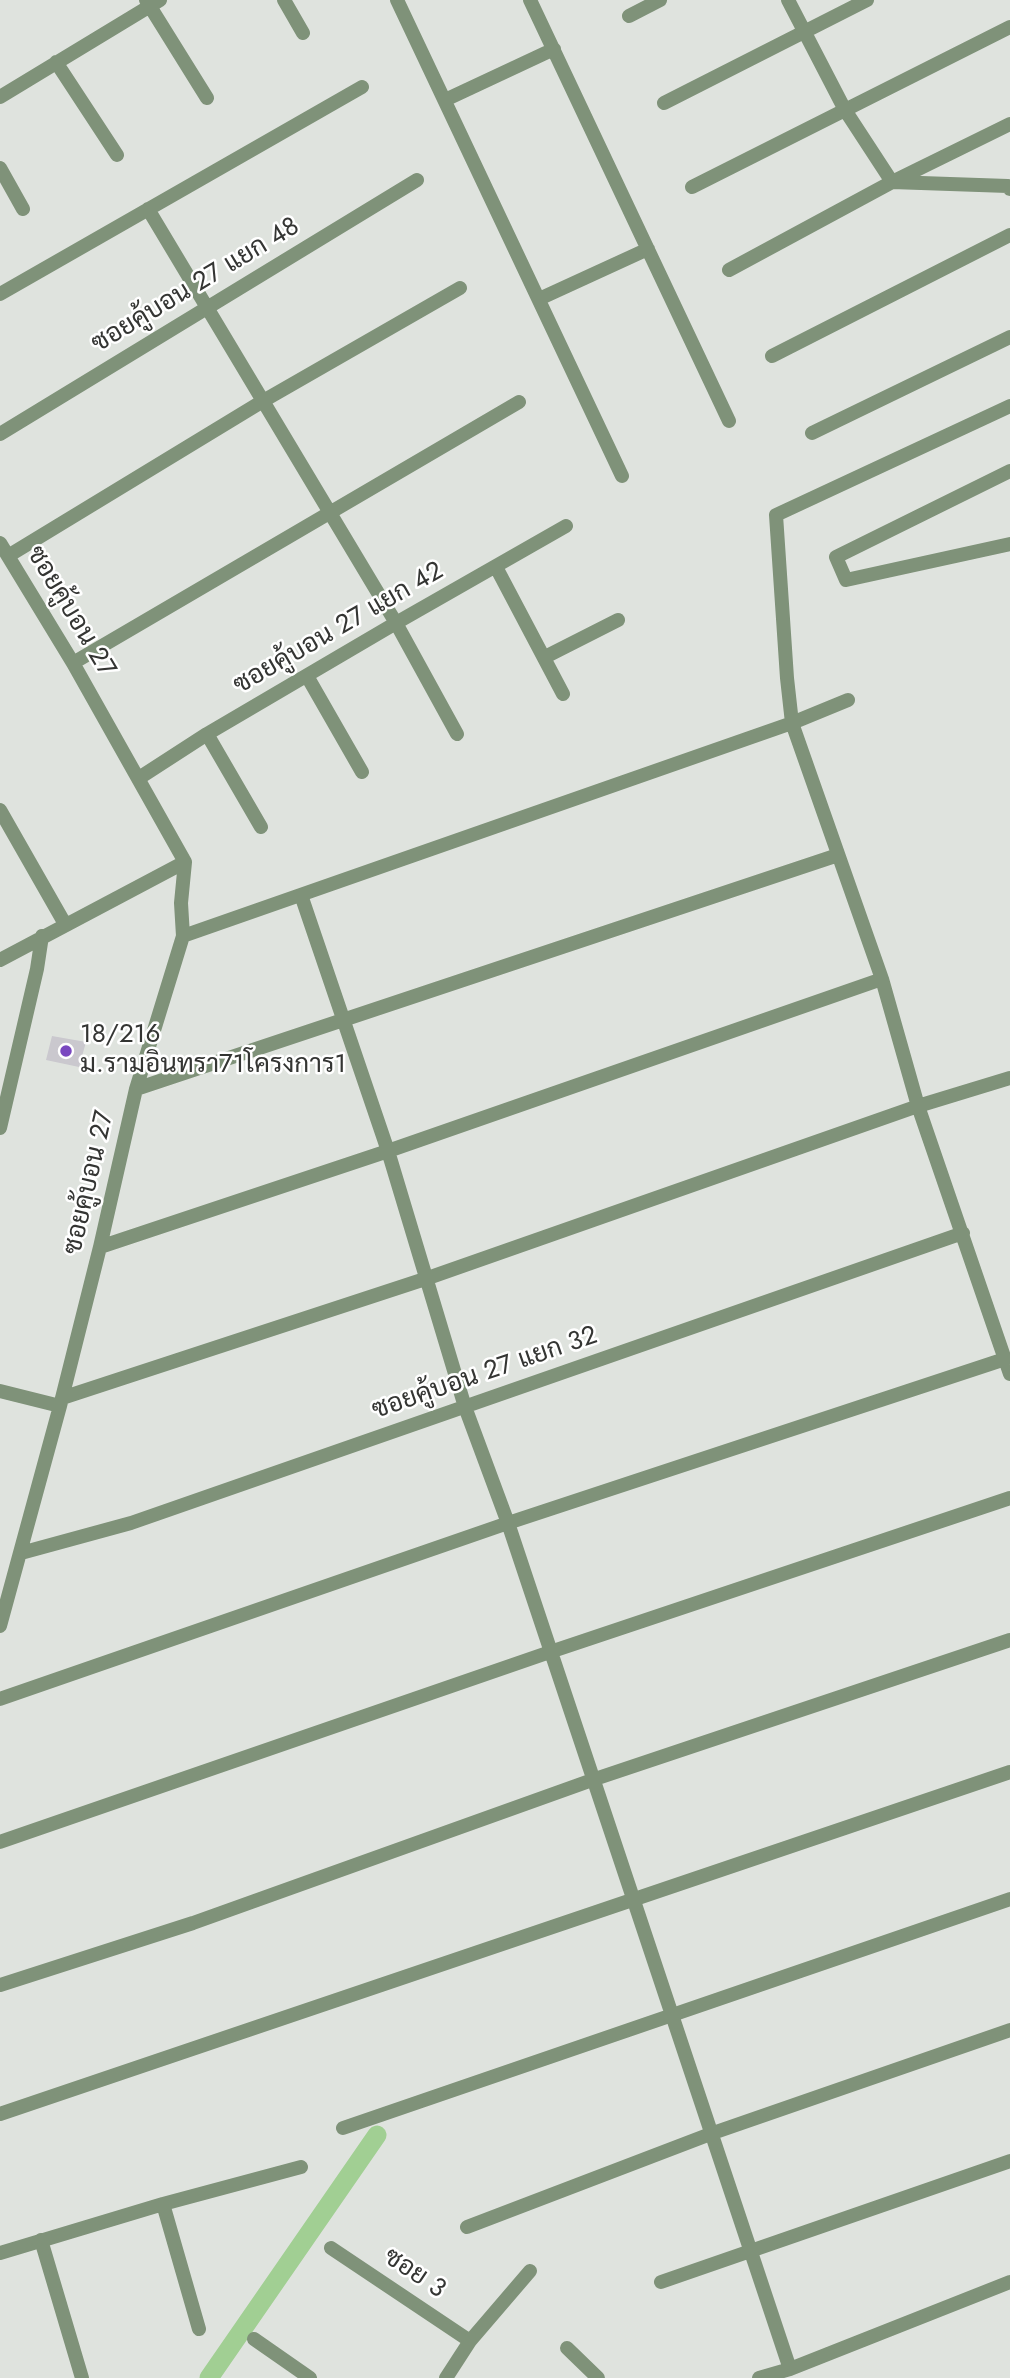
<!DOCTYPE html>
<html>
<head>
<meta charset="utf-8">
<style>
  body { margin:0 }
  canvas { display:block; background:#dfe3de }
</style>
</head>
<body>
<canvas width="1010" height="2378"></canvas>
<script>
const ctx = document.querySelector('canvas').getContext('2d');
ctx.lineJoin = 'round';
const toPath = rows => new Path2D(rows.map(r => 'M' + r).join(''));
function strokePath(path, color, width, dash) { ctx.strokeStyle = color; ctx.lineWidth = width; ctx.lineCap = dash ? 'butt' : 'round'; ctx.setLineDash(dash || []); ctx.stroke(path); }
function fillPath(path, color) { ctx.fillStyle = color; ctx.fill(path, 'evenodd'); }
function write(font, color, halo, rows, align = 'center') {
  ctx.font = font + ' Jost,Sarabun,sans-serif'; ctx.lineWidth = 5; ctx.setLineDash([]); ctx.textBaseline = 'middle'; ctx.strokeStyle = halo; ctx.fillStyle = color; for (const [text, x, y, turn = 0] of rows) {
    ctx.save(); ctx.translate(x, y); ctx.rotate((+turn || 0) * Math.PI / 180); ctx.textAlign = isNaN(turn) ? turn : align; if (halo) ctx.strokeText(text, 0, 0); ctx.fillText(text, 0, 0); ctx.restore();
  }
}
strokePath(toPath([
  [209,2378,377,2135]
]), '#a1cf93', 19);
fillPath(toPath([
  [52,1036,86,1042,79,1067,46,1060]
]), '#cac8ce');
strokePath(toPath([
  [146,0,207,98],
  [284,0,303,33],
  [397,0,622,476],
  [530,0,729,421],
  [788,0,845,110,892,182,1008,186,1010,189],
  [629,16,660,0],
  [56,62,117,155],
  [0,97,160,0],
  [445,100,554,49],
  [664,103,867,0],
  [0,168,23,209],
  [692,187,1010,27],
  [148,209,396,623,457,734],
  [729,270,892,182,1010,124],
  [0,294,362,87],
  [539,299,648,249],
  [772,356,1010,235],
  [1010,406,776,515,787,678,792,723,882,979,918,1106,1010,1374],
  [812,433,1010,337],
  [0,434,417,180],
  [1010,471,836,557,846,580,1010,544],
  [0,543,73,663,185,862,181,903,183,936,136,1089,100,1247,60,1406,0,1626],
  [8,556,263,401,460,288],
  [496,567,563,694],
  [545,657,618,620],
  [73,663,519,402],
  [307,676,362,772],
  [207,734,261,827],
  [139,778,207,734,396,623,566,526],
  [0,810,65,924],
  [301,895,388,1151,465,1407,508,1523,790,2369],
  [183,936,792,723,848,700],
  [0,960,185,862],
  [136,1089,838,855],
  [0,1128,37,969,42,936],
  [100,1247,388,1151,882,979],
  [0,1391,60,1406],
  [62,1398,428,1278,918,1106,1010,1078],
  [21,1553,131,1523,963,1233],
  [0,1699,508,1523,1005,1359],
  [0,1842,550,1652,1010,1498],
  [0,1985,193,1923,595,1779,1010,1640],
  [0,2114,1010,1772],
  [343,2128,1010,1899],
  [163,2204,199,2329],
  [467,2227,713,2133,1010,2030],
  [41,2240,82,2378],
  [331,2248,470,2341],
  [0,2253,163,2204,301,2167],
  [661,2282,1010,2161],
  [254,2339,310,2378],
  [567,2348,598,2378],
  [446,2378,470,2341,530,2271],
  [759,2378,790,2369,1010,2282]
]), '#7f9279', 14);
for (const [x, y, r, color] of [
  [66,1051,7,"#7a48c0"]
]) { const dot = new Path2D(); dot.arc(x, y, r, 0, 2 * Math.PI); ctx.fillStyle = color; ctx.fill(dot); strokePath(dot, '#fff', 2.5); }
write('26px', '#343533', '#fff', [
  ["ซอยคู้บอน 27 แยก 48",196,286,-31],
  ["ซอยคู้บอน 27",70,612,59],
  ["ซอยคู้บอน 27 แยก 42",339,629,-30],
  ["ซอยคู้บอน 27",90,1183,-77],
  ["ซอยคู้บอน 27 แยก 32",485,1374,-19],
  ["ซอย 3",414,2274,34]
]);
write('26px', '#343533', '#fff', [
  ["18/216",80,1036],
  ["ม.รามอินทรา71โครงการ1",80,1066]
], 'left');
</script>
</body>
</html>
